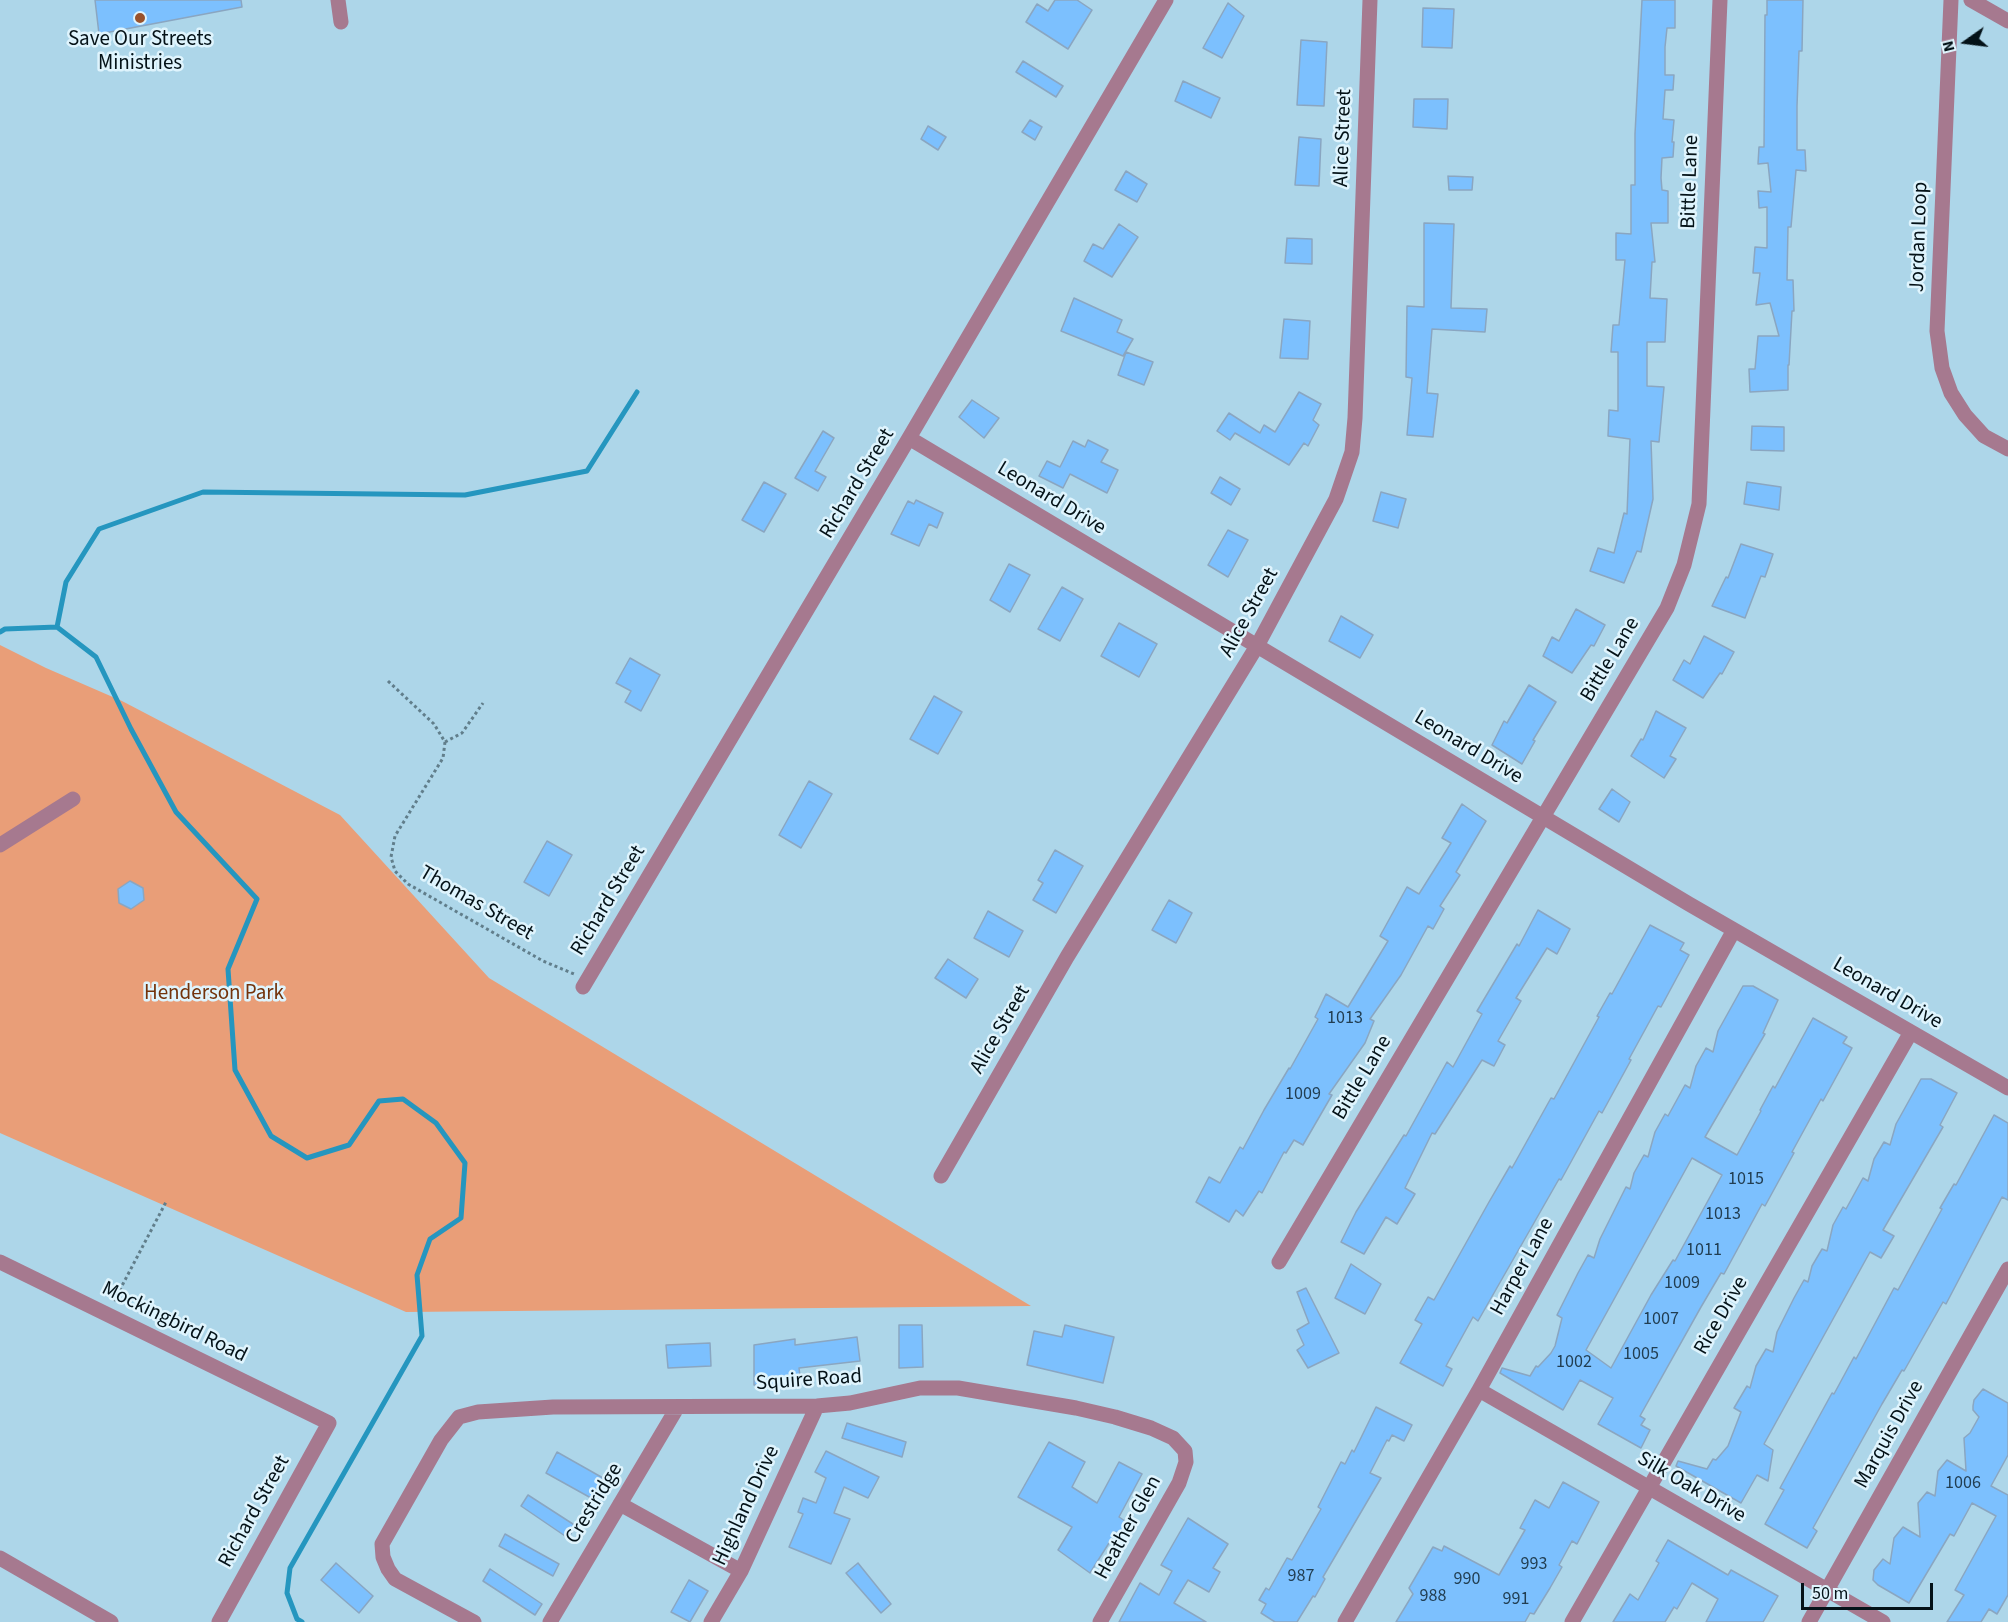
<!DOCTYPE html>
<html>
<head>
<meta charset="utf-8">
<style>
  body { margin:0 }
  #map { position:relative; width:2008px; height:1622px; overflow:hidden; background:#add6e9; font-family:"Source Sans 3",sans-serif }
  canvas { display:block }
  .north { position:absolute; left:1936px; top:12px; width:60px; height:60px; -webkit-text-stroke:4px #dff4fd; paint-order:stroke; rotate:256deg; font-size:16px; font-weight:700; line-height:24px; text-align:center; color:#041218 }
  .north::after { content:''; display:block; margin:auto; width:21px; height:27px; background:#041218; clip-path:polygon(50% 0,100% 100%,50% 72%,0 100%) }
  .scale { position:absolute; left:1801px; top:1583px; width:132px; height:27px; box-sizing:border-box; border:3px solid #041218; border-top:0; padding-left:8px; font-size:18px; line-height:21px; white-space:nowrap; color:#041218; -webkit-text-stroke:4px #dff4fd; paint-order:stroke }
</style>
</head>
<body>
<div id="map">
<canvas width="2008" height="1622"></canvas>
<div class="north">N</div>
<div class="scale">50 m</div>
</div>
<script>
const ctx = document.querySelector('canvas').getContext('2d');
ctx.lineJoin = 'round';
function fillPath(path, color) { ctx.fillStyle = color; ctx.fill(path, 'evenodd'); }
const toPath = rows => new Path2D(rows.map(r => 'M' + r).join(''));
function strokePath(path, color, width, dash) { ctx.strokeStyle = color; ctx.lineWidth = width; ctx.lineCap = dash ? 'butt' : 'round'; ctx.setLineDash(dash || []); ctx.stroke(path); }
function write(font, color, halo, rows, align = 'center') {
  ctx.font = font + ' "Source Sans 3",sans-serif'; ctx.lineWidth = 5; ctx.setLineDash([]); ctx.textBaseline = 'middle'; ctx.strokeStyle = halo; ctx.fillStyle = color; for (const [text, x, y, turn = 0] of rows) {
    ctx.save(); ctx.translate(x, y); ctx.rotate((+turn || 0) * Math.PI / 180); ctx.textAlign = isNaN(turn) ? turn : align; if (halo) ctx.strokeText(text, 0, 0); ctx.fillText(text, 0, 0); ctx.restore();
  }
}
fillPath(toPath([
  [0,645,46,668,122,701,340,815,489,978,1031,1306,406,1312,0,1133]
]), '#e99e78');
strokePath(toPath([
  [57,627,66,582,99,529,203,492,465,495,587,471,637,392],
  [0,632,5,629,57,627,96,657,131,729,176,812,257,899,228,969,235,1070,271,1136,307,1158,349,1145,379,1101,403,1099,436,1123,465,1163,461,1218,430,1239,417,1275,422,1336,290,1568,287,1593,297,1619,302,1622]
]), '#2596bf', 5);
const building = toPath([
  [95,0,241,0,242,7,99,34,95,0],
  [1055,0,1077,0,1092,10,1068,49,1026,22,1037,4,1048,11,1055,0],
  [1642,0,1675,0,1675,28,1667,28,1665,47,1665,75,1674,75,1673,90,1665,90,1663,119,1674,120,1672,142,1674,142,1673,157,1662,158,1661,178,1662,190,1668,191,1668,223,1651,223,1655,262,1652,262,1650,298,1667,299,1665,342,1647,342,1647,386,1664,387,1659,442,1651,441,1653,499,1641,552,1637,551,1624,583,1590,571,1598,548,1614,553,1624,513,1627,514,1630,439,1608,436,1609,410,1618,411,1618,352,1611,352,1613,325,1619,325,1625,260,1616,260,1616,233,1631,234,1631,185,1635,185,1635,134,1642,0],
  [1767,0,1803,0,1802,51,1799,51,1797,106,1797,150,1805,150,1806,171,1796,170,1791,227,1788,227,1787,280,1793,280,1794,311,1792,311,1789,365,1788,365,1788,390,1750,392,1749,369,1755,369,1758,336,1779,336,1770,303,1756,305,1760,273,1753,273,1755,247,1767,248,1767,207,1759,208,1758,191,1771,192,1768,163,1758,164,1759,147,1764,147,1765,15,1767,15,1767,0],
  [1228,3,1244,16,1222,58,1203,48,1228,3],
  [1423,8,1454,9,1452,48,1422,47,1423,8],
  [1301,40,1327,42,1324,106,1297,105,1301,40],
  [1023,61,1063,86,1056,97,1016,72,1023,61],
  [1183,81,1220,98,1211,118,1175,101,1183,81],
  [1414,99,1448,99,1447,129,1413,127,1414,99],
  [1030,120,1042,127,1035,140,1022,132,1030,120],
  [928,126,946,137,938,150,921,139,928,126],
  [1299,137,1321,139,1319,186,1295,185,1299,137],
  [1126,171,1147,184,1137,202,1115,190,1126,171],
  [1448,176,1473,177,1472,190,1449,190,1448,176],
  [1424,223,1454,224,1451,308,1487,309,1485,332,1432,329,1427,393,1438,394,1433,437,1407,435,1412,378,1406,377,1407,306,1424,307,1424,223],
  [1119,224,1138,237,1112,277,1084,261,1093,244,1103,249,1119,224],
  [1287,238,1312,239,1312,264,1285,263,1287,238],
  [1074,298,1122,320,1117,332,1133,339,1123,356,1061,331,1074,298],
  [1284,319,1310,321,1308,359,1280,358,1284,319],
  [1126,352,1153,362,1144,385,1118,375,1126,352],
  [1299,392,1321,404,1313,420,1319,425,1308,446,1304,443,1289,465,1235,433,1230,440,1217,431,1229,413,1260,433,1264,425,1275,432,1299,392],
  [972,400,999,418,984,438,959,417,972,400],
  [1752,426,1784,427,1784,451,1751,450,1752,426],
  [823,431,834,438,815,471,826,477,818,491,795,478,823,431],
  [1088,440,1108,450,1101,462,1118,470,1107,493,1070,474,1063,488,1039,476,1047,461,1060,467,1073,441,1085,447,1088,440],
  [1220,477,1240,489,1231,505,1211,493,1220,477],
  [764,482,786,494,764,532,742,520,764,482],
  [1747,482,1781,487,1779,510,1744,504,1747,482],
  [1381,492,1406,499,1398,528,1373,521,1381,492],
  [916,500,943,513,937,528,929,524,919,546,891,534,908,501,914,504,916,500],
  [1228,530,1248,540,1228,577,1208,565,1228,530],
  [1741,544,1773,554,1765,577,1761,576,1745,618,1712,606,1726,577,1728,578,1741,544],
  [1009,564,1030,575,1010,612,990,600,1009,564],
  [1062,587,1083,599,1060,641,1038,629,1062,587],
  [1576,609,1605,625,1594,646,1591,645,1572,673,1543,656,1552,637,1559,641,1576,609],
  [1341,616,1373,635,1360,658,1329,641,1341,616],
  [1119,623,1157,644,1139,677,1101,656,1119,623],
  [1704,636,1734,652,1722,674,1720,673,1703,698,1673,680,1684,660,1690,664,1704,636],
  [630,658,660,675,641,711,625,702,631,691,616,683,630,658],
  [1529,685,1556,702,1533,740,1535,741,1522,764,1492,745,1504,721,1507,723,1529,685],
  [934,696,962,712,938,754,910,739,934,696],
  [1656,711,1686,728,1670,756,1676,759,1664,778,1631,756,1641,739,1643,740,1656,711],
  [809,781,832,794,801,848,779,835,809,781],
  [1612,789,1630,802,1619,822,1599,809,1612,789],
  [1462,804,1486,821,1456,872,1460,875,1440,906,1444,909,1433,929,1428,926,1401,975,1370,1019,1374,1021,1365,1043,1329,1094,1332,1095,1303,1145,1294,1140,1286,1153,1284,1152,1262,1193,1259,1191,1243,1216,1236,1210,1229,1222,1196,1202,1209,1177,1220,1183,1240,1147,1243,1149,1264,1110,1289,1068,1290,1069,1318,1019,1315,1017,1326,994,1348,1007,1388,941,1380,936,1407,887,1419,894,1451,843,1442,838,1462,804],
  [547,841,572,855,549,896,524,882,547,841],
  [1055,850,1083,866,1056,913,1033,900,1043,883,1038,880,1055,850],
  [130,881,143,888,144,900,131,909,119,903,118,889,130,881],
  [1169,900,1192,913,1176,943,1152,930,1169,900],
  [1538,910,1570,929,1557,954,1547,948,1516,998,1521,1001,1498,1041,1505,1045,1494,1066,1482,1060,1435,1134,1432,1133,1405,1188,1415,1194,1397,1224,1386,1217,1364,1254,1341,1242,1356,1212,1404,1135,1406,1136,1447,1062,1453,1067,1482,1014,1477,1011,1517,944,1519,946,1538,910],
  [988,911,1023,931,1009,957,974,938,988,911],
  [1650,925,1684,943,1680,950,1689,955,1661,1007,1658,1006,1629,1059,1631,1060,1602,1113,1599,1111,1561,1180,1559,1179,1478,1321,1473,1317,1446,1366,1452,1369,1443,1386,1400,1363,1422,1324,1415,1320,1428,1297,1434,1300,1489,1202,1510,1166,1512,1168,1551,1098,1554,1099,1599,1017,1597,1016,1610,993,1612,994,1650,925],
  [948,959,978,979,966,998,935,978,948,959],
  [1743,986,1753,986,1778,1000,1763,1033,1765,1034,1705,1137,1737,1155,1761,1111,1760,1110,1773,1086,1775,1088,1813,1018,1847,1037,1843,1043,1852,1048,1823,1101,1821,1099,1792,1152,1794,1153,1765,1206,1762,1204,1724,1274,1721,1273,1701,1307,1640,1416,1645,1419,1641,1425,1650,1430,1641,1448,1598,1424,1613,1398,1580,1380,1563,1410,1500,1373,1502,1368,1530,1376,1536,1366,1538,1367,1551,1353,1555,1346,1562,1318,1557,1315,1578,1273,1588,1255,1594,1258,1600,1239,1626,1187,1630,1189,1634,1173,1644,1155,1648,1157,1655,1132,1665,1114,1668,1116,1685,1085,1690,1088,1696,1066,1706,1048,1713,1052,1718,1031,1743,986],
  [1692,1158,1722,1175,1675,1261,1673,1260,1651,1295,1611,1368,1586,1350,1692,1158],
  [1921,1079,1931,1079,1957,1093,1940,1125,1943,1127,1883,1230,1894,1236,1881,1258,1870,1252,1764,1444,1773,1450,1768,1481,1757,1475,1741,1503,1676,1466,1678,1461,1707,1469,1713,1459,1716,1460,1728,1446,1741,1412,1734,1408,1747,1386,1750,1388,1756,1366,1766,1349,1773,1352,1777,1332,1794,1298,1804,1280,1808,1282,1812,1266,1822,1249,1827,1251,1833,1225,1843,1207,1846,1209,1863,1178,1868,1181,1874,1159,1884,1142,1890,1145,1896,1124,1921,1079],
  [1994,1115,2008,1123,2008,1200,2002,1197,1946,1304,1943,1302,1904,1371,1902,1370,1882,1404,1813,1528,1817,1531,1807,1548,1765,1524,1784,1490,1780,1488,1832,1393,1834,1394,1854,1357,1856,1359,1894,1288,1898,1290,1942,1209,1940,1208,1954,1184,1956,1185,1994,1115],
  [1351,1264,1381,1284,1365,1314,1335,1298,1351,1264],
  [1306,1288,1339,1353,1308,1368,1297,1350,1304,1345,1297,1330,1309,1323,1297,1292,1306,1288],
  [899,1325,922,1325,923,1367,899,1368,899,1325],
  [1065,1325,1114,1337,1103,1383,1027,1365,1034,1331,1062,1337,1065,1325],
  [857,1337,860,1361,799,1368,801,1384,754,1385,754,1345,795,1339,795,1345,857,1337],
  [710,1343,711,1366,668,1368,666,1345,710,1343],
  [1983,1389,2008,1403,2008,1455,1991,1486,2008,1495,2008,1595,1997,1614,1989,1609,1981,1622,1947,1622,1964,1595,1955,1590,1996,1516,1972,1503,1954,1536,1950,1534,1909,1603,1878,1585,1873,1580,1874,1570,1883,1559,1890,1564,1894,1538,1903,1527,1920,1537,1918,1503,1927,1492,1935,1496,1938,1471,1947,1460,1966,1471,1964,1438,1970,1433,1979,1417,1973,1410,1973,1406,1974,1400,1983,1389],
  [1376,1407,1412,1425,1404,1441,1392,1435,1389,1441,1387,1440,1370,1473,1381,1478,1323,1577,1325,1579,1315,1597,1313,1596,1297,1622,1275,1622,1261,1613,1266,1604,1259,1600,1266,1588,1269,1590,1287,1558,1292,1560,1321,1509,1318,1507,1341,1462,1345,1464,1352,1450,1354,1452,1376,1407],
  [847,1423,906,1442,902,1457,842,1438,847,1423],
  [1049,1442,1085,1462,1072,1487,1097,1503,1119,1462,1142,1474,1119,1517,1131,1525,1123,1536,1116,1532,1090,1573,1058,1550,1072,1527,1018,1497,1049,1442],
  [826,1451,879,1477,868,1498,844,1487,834,1513,850,1519,831,1564,789,1547,803,1514,798,1512,803,1498,816,1503,826,1478,815,1472,826,1451],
  [557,1452,603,1478,591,1498,546,1473,557,1452],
  [1563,1482,1599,1502,1577,1544,1572,1541,1559,1565,1562,1567,1550,1588,1534,1614,1530,1613,1525,1622,1396,1622,1413,1594,1409,1588,1433,1547,1442,1551,1444,1546,1499,1575,1525,1530,1520,1528,1535,1500,1549,1508,1563,1482],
  [528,1495,576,1526,568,1538,521,1506,528,1495],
  [1188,1518,1228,1544,1213,1568,1220,1572,1209,1592,1188,1580,1174,1603,1206,1622,1119,1622,1140,1583,1159,1595,1172,1571,1161,1565,1188,1518],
  [505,1534,559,1564,553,1576,499,1546,505,1534],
  [1668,1540,1728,1575,1731,1570,1778,1596,1763,1622,1706,1622,1718,1599,1692,1583,1677,1609,1674,1607,1665,1622,1613,1622,1630,1594,1638,1600,1659,1563,1656,1561,1668,1540],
  [336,1563,373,1596,359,1613,321,1580,336,1563],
  [858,1563,891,1604,881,1613,846,1573,858,1563],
  [490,1569,542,1604,535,1615,483,1581,490,1569],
  [689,1580,708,1591,690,1622,671,1612,689,1580]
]);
fillPath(building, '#7cc0fe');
strokePath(building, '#8aa6c1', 1.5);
strokePath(toPath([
  [388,681,434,724,445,742,443,758,395,836,391,857,395,871,408,884,543,961,574,974],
  [445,742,462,733,483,703],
  [114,1301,166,1202]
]), '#617e8b', 3, [3, 3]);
strokePath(toPath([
  [338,0,341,22],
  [1951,0,1937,331,1942,368,1951,393,1965,415,1984,436,2008,449],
  [1971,0,2008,21],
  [909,438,1689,904,2008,1088],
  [0,845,73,799],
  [583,987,909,438,1166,0],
  [941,1176,1067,957,1257,646,1336,499,1352,452,1355,418,1370,0],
  [0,1262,329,1423,219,1622],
  [1279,1262,1667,608,1684,565,1699,504,1720,0],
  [1479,1390,1883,1622],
  [620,1504,741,1571],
  [0,1558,111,1622],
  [474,1622,395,1579,388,1569,383,1557,382,1544,441,1440,459,1417,478,1412,553,1407,817,1406,850,1403,920,1388,958,1388,1076,1408,1115,1417,1151,1428,1173,1438,1185,1451,1186,1462,1179,1483,1100,1622],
  [550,1622,677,1408],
  [711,1622,741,1571,817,1406],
  [1345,1622,1479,1390,1734,930],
  [1572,1622,1911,1032],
  [1809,1622,2008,1269]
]), '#a6798f', 15);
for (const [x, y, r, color] of [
  [140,18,6,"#99522b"]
]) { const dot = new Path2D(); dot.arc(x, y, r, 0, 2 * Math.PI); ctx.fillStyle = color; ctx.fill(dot); strokePath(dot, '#dff4fd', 2); }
write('18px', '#223e52', null, [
  ["1013",1345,1019],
  ["1009",1303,1095],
  ["1015",1746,1180],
  ["1013",1723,1215],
  ["1011",1704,1251],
  ["1009",1682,1284],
  ["1007",1661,1320],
  ["1005",1641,1355],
  ["1002",1574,1363],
  ["1006",1963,1484],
  ["993",1534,1565],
  ["987",1301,1577],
  ["990",1467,1580],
  ["988",1433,1597],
  ["991",1516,1600]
]);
write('21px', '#041218', '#dff4fd', [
  ["Save Our Streets",140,40],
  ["Ministries",140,64]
]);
write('21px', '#041218', '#dff4fd', [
  ["Alice Street",1344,138,-88],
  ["Bittle Lane",1691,182,-88],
  ["Jordan Loop",1920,237,-88],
  ["Richard Street",858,484,-59],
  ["Leonard Drive",1051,499,31],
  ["Alice Street",1250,613,-61],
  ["Bittle Lane",1611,660,-59],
  ["Leonard Drive",1468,748,31],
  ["Richard Street",609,901,-59],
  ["Thomas Street",476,904,30],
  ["Leonard Drive",1887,994,30],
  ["Alice Street",1001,1030,-60],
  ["Bittle Lane",1363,1078,-59],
  ["Harper Lane",1523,1267,-61],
  ["Rice Drive",1722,1316,-60],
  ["Mockingbird Road",174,1323,26],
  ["Squire Road",809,1381,-4],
  ["Marquis Drive",1890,1435,-61],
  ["Silk Oak Drive",1691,1488,30],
  ["Crestridge",595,1504,-59],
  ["Highland Drive",747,1506,-65],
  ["Richard Street",255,1512,-61],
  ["Heather Glen",1129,1528,-61]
]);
write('21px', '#73330b', '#dff4fd', [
  ["Henderson Park",214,994]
]);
</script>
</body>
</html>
